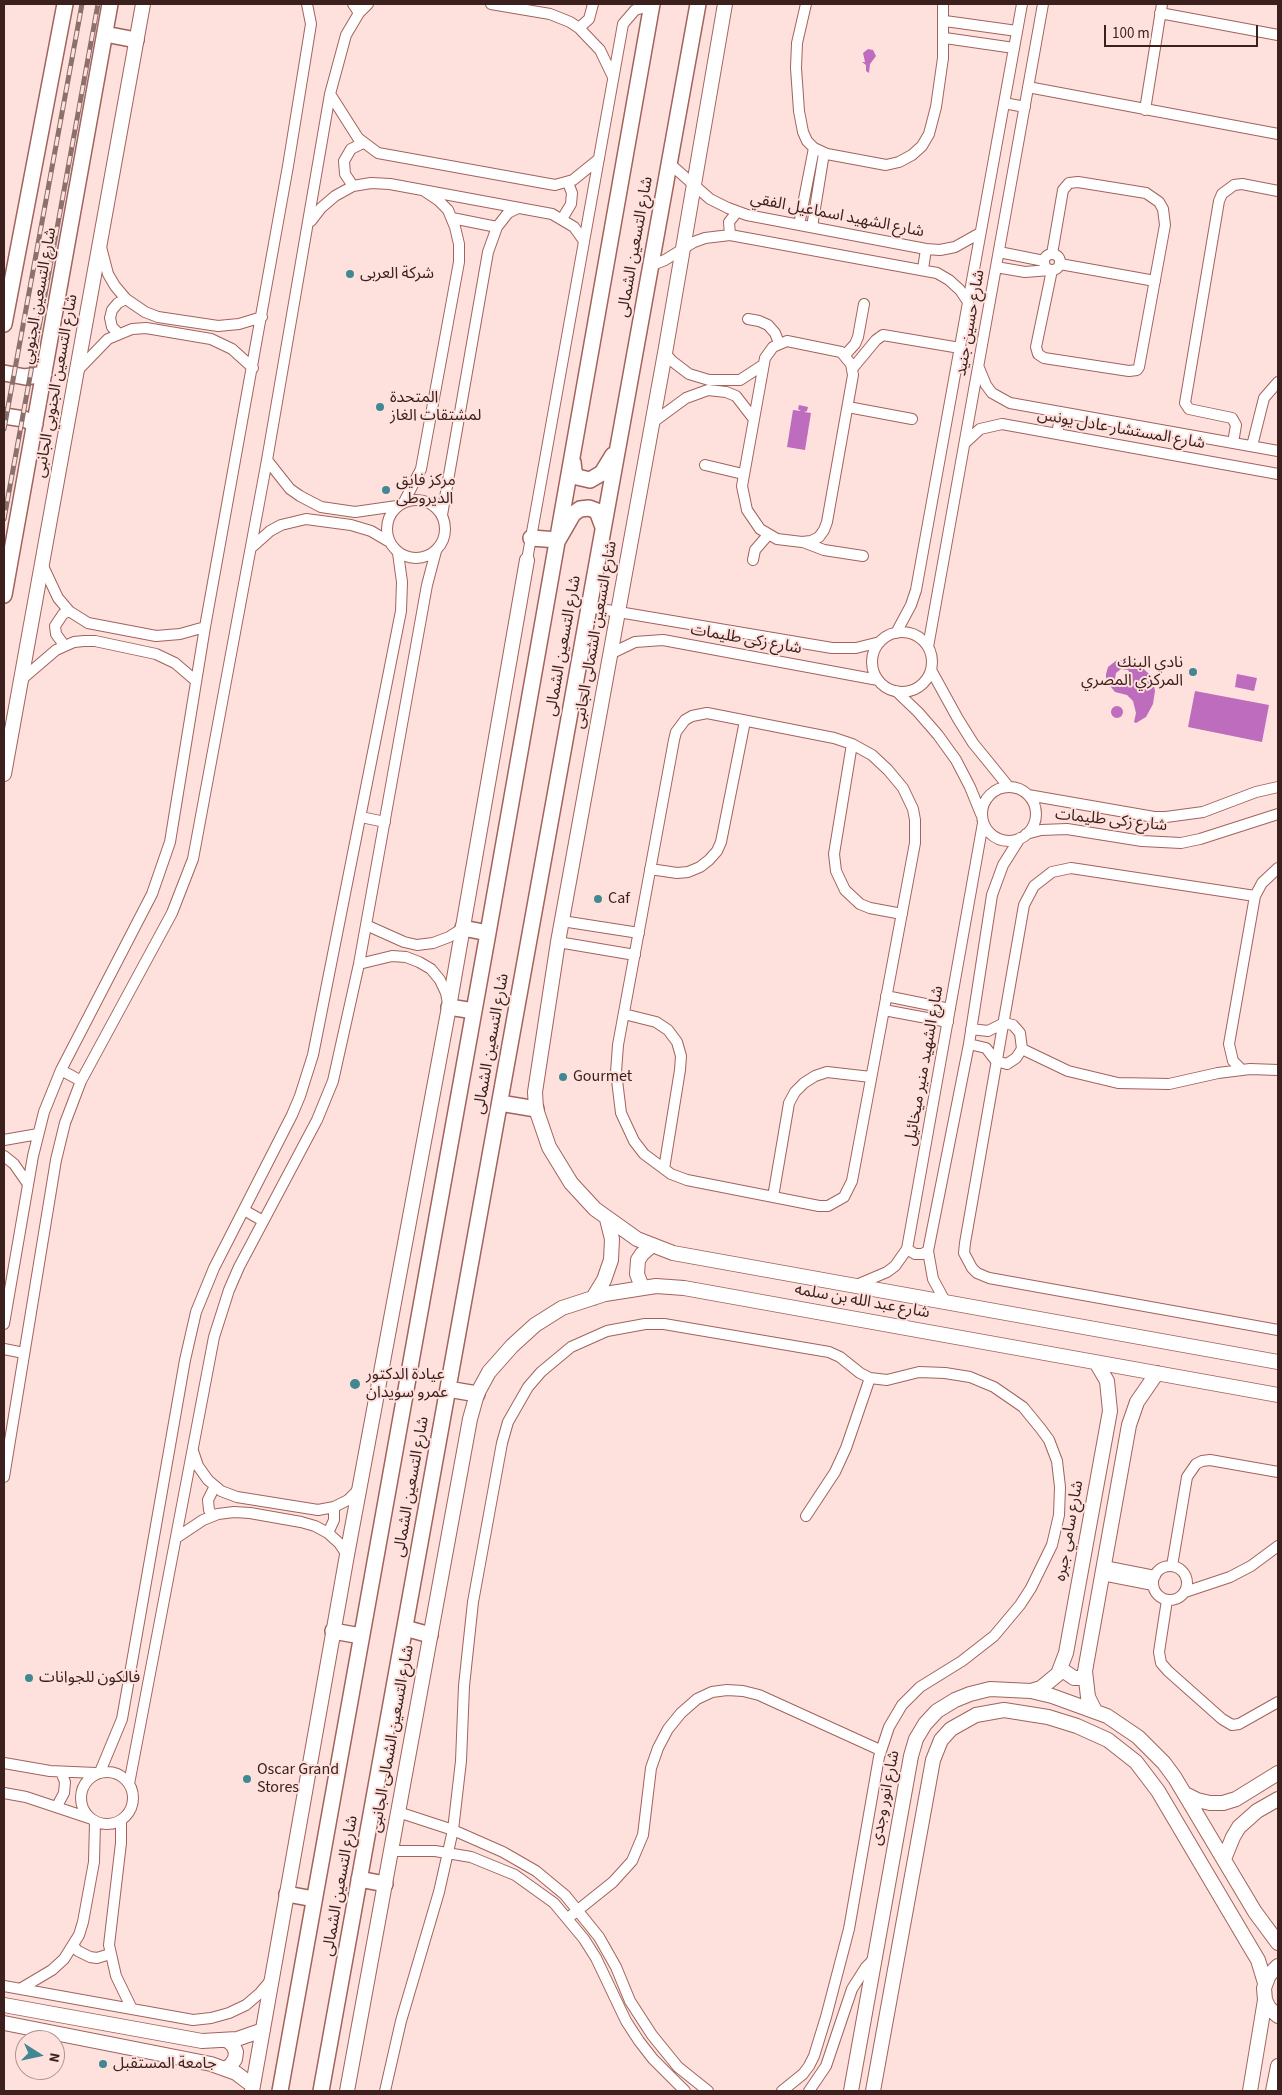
<!DOCTYPE html>
<html>
<head>
<meta charset="utf-8">
<style>
  body { margin:0 }
  #map { position:relative; width:1282px; height:2095px; overflow:hidden; background:#fee1dd; font-family:"Source Sans 3",sans-serif }
  canvas { display:block }
  .frame { position:absolute; inset:0; border:5px solid #3b201d; pointer-events:none }
  .north { position:absolute; left:15px; top:2030px; width:50px; height:50px; box-sizing:border-box; background:#fee1dd; border:1px solid #b09490; border-radius:50%; rotate:100deg; font-size:14px; font-weight:700; line-height:20px; text-align:center; color:#3b201d }
  .north::after { content:''; display:block; margin:auto; width:18px; height:22px; background:#418892; clip-path:polygon(50% 0,100% 100%,50% 72%,0 100%) }
  .scale { position:absolute; left:1104px; top:25px; width:154px; height:22px; box-sizing:border-box; border:2px solid #3b201d; border-top:0; padding-left:6px; font-size:15px; line-height:18px; white-space:nowrap; color:#3b201d; -webkit-text-stroke:4px #fee1dd; paint-order:stroke }
</style>
</head>
<body>
<div id="map">
<canvas width="1282" height="2095"></canvas>
<div class="frame"></div>
<div class="north">N</div>
<div class="scale">100 m</div>
</div>
<script>
const ctx = document.querySelector('canvas').getContext('2d');
ctx.lineJoin = 'round';
function fillPath(path, color) { ctx.fillStyle = color; ctx.fill(path, 'evenodd'); }
const toPath = rows => new Path2D(rows.map(r => 'M' + r).join(''));
function strokePath(path, color, width, dash) { ctx.strokeStyle = color; ctx.lineWidth = width; ctx.lineCap = dash ? 'butt' : 'round'; ctx.setLineDash(dash || []); ctx.stroke(path); }
function write(font, color, halo, rows, align = 'center') {
  ctx.font = font + ' "Source Sans 3","Noto Sans Arabic",sans-serif'; ctx.lineWidth = 4; ctx.setLineDash([]); ctx.textBaseline = 'middle'; ctx.strokeStyle = halo; ctx.fillStyle = color; for (const [text, x, y, turn = 0] of rows) {
    ctx.save(); ctx.translate(x, y); ctx.rotate((+turn || 0) * Math.PI / 180); ctx.textAlign = isNaN(turn) ? turn : align; if (halo) ctx.strokeText(text, 0, 0); ctx.fillText(text, 0, 0); ctx.restore();
  }
}
fillPath(toPath([
  [868,49,873,50,876,56,870,64,869,73,866,71,866,65,862,62,865,62,863,53],
  [799,405,808,407,807,411,804,412,811,413,805,450,787,447,793,410,801,411,798,409],
  [1117,660,1128,660,1137,663,1148,673,1153,681,1155,691,1153,704,1146,717,1136,723,1134,722,1136,713,1133,701,1127,695,1115,692,1106,681,1106,674,1108,667],
  [1121,669,1128,670,1131,675,1130,680,1127,684,1119,683,1115,679,1116,673],
  [1237,674,1257,678,1254,691,1235,687],
  [1195,691,1269,705,1262,742,1188,727],
  '1111 712a6 6 0 1 1 12 0a6 6 0 1 1-12 0Z'
]), '#be6cbd');
const street = toPath([
  [353,4,359,13],
  [491,4,550,14,570,22,579,28,600,50,613,77],
  [806,4,797,43,796,68,799,111,803,132,807,141,814,148,827,154,886,165,899,162,912,155,922,146,929,134,936,107,943,58,943,4],
  [1160,13,1278,35],
  [945,21,1017,31],
  [579,28,589,19,593,4],
  [945,38,1014,48],
  [1028,87,1278,134],
  [330,94,358,138,378,153,555,185,573,180,599,159],
  [1004,103,1025,107],
  [1145,110,1162,4],
  [669,163,710,199,728,208,747,215,926,249,940,250,955,247,980,233],
  [353,186,345,174,344,161,351,149,363,143],
  [452,218,497,227],
  [562,219,571,204,572,193,568,183],
  [311,221,321,208,335,196,353,186,371,183,390,184,552,214,574,227,584,241],
  [799,225,814,148],
  [812,227,824,153],
  [730,235,729,222,737,212],
  [101,247,108,274,115,286,126,299,145,312,158,317,218,326,239,324,262,317],
  [999,252,1044,261],
  '1044 262a8 8 0 1 1 16 0a8 8 0 1 1-16 0Z',
  [1060,264,1155,281],
  [650,266,665,260,694,242,705,238,730,235,937,273,949,280,960,290,968,302],
  [996,267,1025,272,1050,270],
  [923,269,926,249],
  [1052,270,1036,347,1038,354,1044,358,1129,371,1137,370,1139,367,1165,225,1163,209,1159,202,1146,193,1078,182,1069,183,1063,190,1052,254],
  [748,319,759,321,768,325,775,333,779,343],
  [118,333,112,327,110,318,112,310,118,303,126,299],
  [787,341,841,352,851,364,853,375,827,522,824,530,819,537,811,541,802,542,777,539,760,529,747,510,742,486,765,358,773,347,787,341],
  [665,353,672,361,689,374,709,380,740,380,763,365],
  [845,355,855,344,858,337,864,304],
  [979,368,986,385,992,393,1010,403,1278,451],
  [852,369,876,340,883,335,960,348],
  [77,371,108,339,132,329,146,328,211,339,232,349,253,368],
  [848,407,912,419],
  [652,423,686,398,708,390,726,392,736,396,753,418],
  [1057,434,1061,412],
  [965,443,980,429,1002,424,1278,474],
  [1233,443,1236,425,1232,418,1189,409,1185,403,1219,201,1222,194,1234,185,1242,184,1278,191],
  [1252,446,1264,398,1278,382],
  [267,460,290,489,300,496,321,507,355,512,397,506],
  [705,465,743,474],
  '387 529a29 29 0 1 1 58 0a29 29 0 1 1-58 0Z',
  [404,502,421,469,459,262,459,244,455,227,448,210,438,200,423,190],
  [442,515,488,252,497,227,508,213,518,208],
  [803,542,824,550,863,556],
  [251,548,270,531,281,525,306,519,351,525,371,531,388,541],
  [527,560,623,24,635,10,652,5],
  [753,560,755,550,768,535],
  [43,566,58,598,69,611,88,623,156,636,180,634,205,627],
  [589,607,832,648,856,648,880,642],
  '872 662a30 30 0 1 1 60 0a30 30 0 1 1-60 0Z',
  [896,633,911,605,916,590,1022,4],
  [64,645,56,634,55,626,63,614,69,611],
  [928,647,1043,4],
  [610,654,635,642,663,640,878,680],
  [931,670,958,719,973,743,1008,786],
  [21,680,56,650,74,642,84,641,95,641,156,654,175,663,196,681],
  [896,691,918,712,938,735,956,760,970,787,981,814],
  [707,713,834,738,852,744,872,755,888,770,903,788,913,809,915,820,915,843,852,1181,844,1197,828,1206,819,1206,687,1180,671,1174,644,1154,634,1141,621,1113,616,1072,618,1045,674,740,676,732,685,720,692,716,707,713],
  [852,744,834,854,836,871,845,890,860,904,870,908,902,914],
  '982 814a27 27 0 1 1 54 0a27 27 0 1 1-54 0Z',
  [1028,795,1154,817,1166,817,1203,812,1256,792,1278,787],
  [361,817,385,822],
  [1026,834,1041,830,1067,829,1142,841,1181,843,1200,839,1278,814],
  [650,869,677,873,688,872,700,867,709,860,717,851,721,842,745,721],
  [1255,896,1071,868,1052,872,1034,886,1024,905,965,1243,964,1253,972,1268,977,1273,989,1278,1278,1330],
  [562,921,639,933],
  [366,925,404,942,417,945,433,943,449,937,463,928],
  [558,942,635,955],
  [359,964,392,956,406,957,419,962,431,969,440,980,446,993,448,1003],
  [886,996,950,1009],
  [884,1010,948,1022],
  [624,1014,656,1022,668,1030,677,1042,681,1056,680,1070,664,1169],
  [969,1044,986,1048,996,1061,1007,1064,1016,1058,1022,1049,1020,1033,1013,1025,1004,1023,988,1031,971,1029],
  [1022,1049,1068,1071,1118,1083,1169,1084,1218,1073,1250,1069,1278,1070],
  [61,1070,81,1081],
  [1242,1070,1233,1061,1229,1044,1255,896,1262,883,1278,868],
  [4,1140,38,1134],
  [4,1156,14,1164,28,1184],
  [773,1197,787,1115,789,1103,795,1092,804,1083,815,1076,827,1072,871,1077],
  [244,1210,263,1221],
  [907,1249,915,1254,922,1254,928,1251],
  [854,1286,887,1272,895,1266,907,1249,983,823],
  [946,1303,933,1279,928,1251,969,1044,992,895,1003,865,1020,838],
  [4,1324,33,1156,44,1112,61,1070,152,894,170,842,205,627,288,166,311,24,307,4],
  [4,1349,24,1353],
  [193,1451,198,1466,208,1480,221,1491,237,1497,318,1510,334,1507,348,1500,359,1489],
  [4,1477,56,1160,65,1123,81,1081,172,913,193,859,267,460,330,94,346,35,359,13,368,4],
  [213,1516,209,1510,208,1500,215,1486],
  [806,1516,835,1472,846,1448,870,1378],
  [328,1533,334,1520,334,1507],
  [176,1538,203,1520,218,1514,234,1512,250,1513,301,1522,315,1526,328,1533,339,1543,347,1555],
  [1104,1566,1155,1576],
  [1172,1566,1187,1477,1196,1464,1202,1461,1210,1460,1278,1472],
  '1153 1583a17 17 0 1 1 34 0a17 17 0 1 1-34 0Z',
  [1102,1575,1153,1585],
  [1185,1592,1230,1577,1251,1566,1278,1546],
  [1167,1600,1159,1652,1161,1663,1168,1671,1222,1719,1232,1725,1239,1724,1278,1702],
  [4,1763,50,1771,96,1773],
  '81 1798a26 26 0 1 1 52 0a26 26 0 1 1-52 0Z',
  [100,1772,122,1719,185,1360,196,1312,214,1268,292,1115,300,1096,313,1055,401,611,402,582,398,553],
  [129,1784,214,1337,229,1290,239,1267,317,1120,333,1081,359,964,427,585,436,551],
  [4,1793,26,1797,89,1818],
  [57,1806,64,1793,65,1782,61,1772],
  [398,1812,453,1830,503,1852,536,1871,565,1895,599,1937,616,1967,630,2001,652,2035,678,2067,708,2091],
  [121,1820,121,1843,109,1945,116,1976,132,2009],
  [391,1851,435,1851,471,1857,515,1875,554,1903,584,1939,596,1958,626,2021,639,2041,653,2059,685,2091],
  [568,1918,613,1882,632,1861,643,1835,651,1768,658,1748,668,1729,681,1713,697,1699,712,1692,727,1690,743,1691,759,1695,880,1750],
  [73,1946,78,1951,90,1957,97,1958,110,1954],
  [4,1986,193,2020,211,2018,229,2013,246,2005,260,1993,271,1980],
  [20,1989,52,1970,64,1959,79,1935,83,1922,94,1862,95,1822],
  [385,2091,401,2021,439,1892,453,1830,461,1761,464,1686,473,1602,502,1443,508,1422,528,1387,541,1372,571,1347,607,1331,645,1324,664,1324,829,1352,840,1357,860,1373,870,1378,887,1380,919,1372,945,1373,970,1377,994,1387,1023,1407,1041,1429,1049,1440,1057,1461,1060,1487,1059,1515,1052,1545,1031,1588,1020,1605,994,1636,962,1661,920,1687,902,1705,889,1727,879,1757,849,1929,826,2017,814,2056,809,2066,803,2074,782,2091],
  [809,2091,826,2066,852,1989,866,1967,875,1958]
]);
const secondary = toPath([
  [725,4,665,353,558,942,535,1092,536,1109,549,1147,571,1183,595,1209,637,1239,673,1253,1278,1362],
  [4,774,143,4],
  [642,1287,637,1274,638,1260,642,1254,651,1246],
  [593,1298,604,1280,611,1260,612,1239,607,1219],
  [1061,1669,1074,1678,1085,1678],
  [1031,1691,1041,1688,1058,1674,1066,1653,1110,1411,1107,1381,1097,1364],
  [1094,1709,1088,1697,1085,1671,1129,1425,1137,1402,1157,1373],
  [1185,1794,1197,1800,1210,1803,1223,1803,1236,1799,1278,1773],
  [1224,1859,1233,1837,1239,1827,1257,1811,1278,1799],
  [1278,1966,1269,1975,1264,1988,1265,2000,1269,2008,1278,2016],
  [4,2005,202,2041,237,2039,263,2030],
  [4,2023,211,2064,236,2073,253,2086],
  [225,2069,231,2065,235,2059,236,2052,233,2045,228,2041],
  [252,2091,347,1555,449,1007,527,560],
  [347,2091,470,1419,477,1394,489,1372,512,1346,535,1325,562,1308,605,1294,656,1286,684,1288,1278,1395],
  [851,2091,911,1756,916,1739,925,1724,937,1711,955,1700,970,1694,990,1689,1031,1691,1052,1696,1107,1716,1138,1737,1164,1763,1175,1778,1255,1912,1278,1943],
  [873,2091,933,1760,941,1740,951,1729,976,1715,1004,1710,1048,1717,1077,1726,1108,1740,1136,1762,1158,1791,1252,1950,1258,1960,1265,1983],
  [1250,2091,1265,2000],
  [1273,2091,1278,2066]
]);
const primary = toPath([
  [105,34,136,40],
  [4,324,65,4],
  [4,373,25,377,44,374],
  [4,416,24,419,35,424],
  [573,462,574,471,577,477,590,480,602,473,613,455],
  [531,538,558,540,573,514,580,509,589,508,597,511,603,527],
  [4,595,110,4],
  [463,928,488,933],
  [449,1007,474,1011],
  [500,1103,536,1109],
  [448,1389,477,1394],
  [405,1628,430,1635],
  [333,1631,361,1636],
  [359,1879,385,1884],
  [287,1894,314,1899],
  [280,2091,488,933,652,4],
  [321,2091,698,4]
]);
strokePath(street, '#a2635b', 12);
strokePath(secondary, '#a2635b', 16);
strokePath(primary, '#a2635b', 18);
strokePath(street, '#fff', 10);
strokePath(secondary, '#fff', 14);
strokePath(primary, '#fff', 15);
const rail = toPath([
  [4,429,82,4],
  [4,519,98,4]
]);
strokePath(rail, '#8c706c', 5);
strokePath(rail, '#fee1dd', 3, [9]);
for (const [x, y, r, color] of [
  [350,274,5,"#418892"],
  [380,407,5,"#418892"],
  [386,490,5,"#418892"],
  [1193,672,5,"#418892"],
  [598,899,5,"#418892"],
  [563,1077,5,"#418892"],
  [355,1384,6,"#418892"],
  [29,1678,5,"#418892"],
  [247,1779,5,"#418892"],
  [103,2064,5,"#418892"]
]) { const dot = new Path2D(); dot.arc(x, y, r, 0, 2 * Math.PI); ctx.fillStyle = color; ctx.fill(dot); strokePath(dot, '#fee1dd', 2); }
write('16px', '#3b201d', '#fee1dd', [
  ["شارع الشهيد اسماعيل الفقي",837,216,11],
  ["شارع التسعين الشمالى",636,247,-80],
  ["شارع التسعين الجنوبي",40,296,-80],
  ["شارع حسين جنيد",971,323,-80],
  ["شارع التسعين الجنوبي الجانبى",57,386,-80],
  ["شارع المستشار عادل يونس",1121,430,10],
  ["شارع التسعين الشمالى الجانبى",596,635,-80],
  ["شارع زكى طليمات",746,640,10],
  ["شارع التسعين الشمالى",564,646,-80],
  ["شارع زكى طليمات",1111,821,6],
  ["شارع التسعين الشمالى",492,1044,-80],
  ["شارع الشهيد منير ميخائيل",925,1066,-80],
  ["شارع عبد الله بن سلمه",862,1302,10],
  ["شارع التسعين الشمالى",412,1487,-80],
  ["شارع سامي جبره",1070,1531,-80],
  ["شارع التسعين الشمالى الجانبى",393,1739,-80],
  ["شارع انور وجدى",886,1798,-79],
  ["شارع التسعين الشمالى",341,1886,-80]
]);
write('16px', '#3b201d', '#fee1dd', [
  ["شركة العربى",360,274],
  ["المتحدة",390,398],
  ["لمشتقات الغاز",390,416],
  ["مركز فايق",396,481],
  ["الديروطى",396,499],
  ["نادي البنك",1183,663,"right"],
  ["المركزي المصري",1183,681,"right"],
  ["Caf",608,899],
  ["Gourmet",573,1077],
  ["عيادة الدكتور",366,1375],
  ["عمرو سويدان",366,1393],
  ["فالكون للجوانات",39,1678],
  ["Oscar Grand",257,1770],
  ["Stores",257,1788],
  ["جامعة المستقبل",113,2064]
], 'left');
</script>
</body>
</html>
